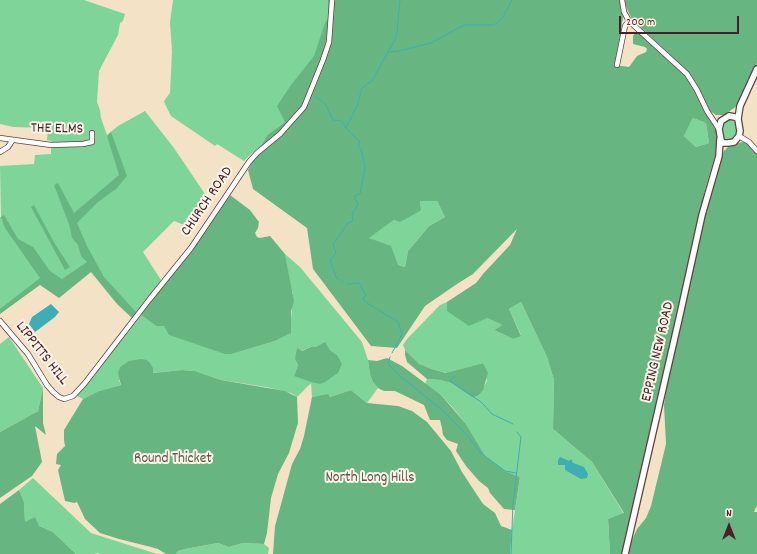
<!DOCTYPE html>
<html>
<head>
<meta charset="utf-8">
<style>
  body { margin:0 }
  #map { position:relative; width:757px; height:554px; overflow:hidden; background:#f4e2c6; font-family:Dekko,sans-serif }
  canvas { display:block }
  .north { position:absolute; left:709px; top:506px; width:40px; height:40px; -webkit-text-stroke:3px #fcf5e5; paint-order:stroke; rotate:0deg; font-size:11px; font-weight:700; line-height:16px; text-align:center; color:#4a1f2b }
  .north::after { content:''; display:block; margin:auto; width:14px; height:18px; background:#4a1f2b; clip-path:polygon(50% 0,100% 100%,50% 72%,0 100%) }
  .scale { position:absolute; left:619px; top:16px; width:120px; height:18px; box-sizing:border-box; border:2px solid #4a1f2b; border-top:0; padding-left:5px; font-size:12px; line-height:14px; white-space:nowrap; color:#4a1f2b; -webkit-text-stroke:3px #fcf5e5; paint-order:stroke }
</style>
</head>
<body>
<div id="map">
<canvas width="757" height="554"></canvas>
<div class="north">N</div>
<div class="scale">200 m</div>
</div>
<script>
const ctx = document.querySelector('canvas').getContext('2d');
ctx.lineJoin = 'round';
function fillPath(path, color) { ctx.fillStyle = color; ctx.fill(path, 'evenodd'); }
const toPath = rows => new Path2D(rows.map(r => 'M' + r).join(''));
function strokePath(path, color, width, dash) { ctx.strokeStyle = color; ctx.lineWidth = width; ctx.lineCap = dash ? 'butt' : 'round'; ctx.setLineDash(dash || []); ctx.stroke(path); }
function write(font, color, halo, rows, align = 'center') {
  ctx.font = font + ' Dekko,sans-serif'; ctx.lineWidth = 4; ctx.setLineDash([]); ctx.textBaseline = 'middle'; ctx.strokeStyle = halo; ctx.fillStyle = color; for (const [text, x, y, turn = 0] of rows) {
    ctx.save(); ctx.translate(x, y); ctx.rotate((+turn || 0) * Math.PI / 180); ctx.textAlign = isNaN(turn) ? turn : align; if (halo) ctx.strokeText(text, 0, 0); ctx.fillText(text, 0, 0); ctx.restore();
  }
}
fillPath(toPath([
  [0,0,84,0,125,14,123,21,120,23,118,35,99,71,97,102,100,110,101,118,107,135,118,126,145,111,174,148,205,194,204,198,194,215,187,226,174,221,143,252,161,280,133,317,102,283,90,264,55,293,42,277,0,311,0,217,1,217,0,166,34,164,35,155,51,154,51,141,47,140,48,128,13,127,0,124],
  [173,0,331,0,321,63,285,122,267,135,261,146,252,153,244,161,217,144,215,146,171,116,165,104,164,101,170,93,172,52,170,22],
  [693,118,706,123,709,143,696,147,684,136],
  [730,119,735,122,737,135,732,140,726,142,723,139,721,127,724,121],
  [420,201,437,201,445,217,429,226,408,251,405,267,398,265,368,238,394,220,421,209],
  [285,254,300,267,362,342,368,360,370,375,373,382,378,388,367,403,351,390,330,397,328,395,312,397,311,383,297,397,291,393,266,387,221,380,195,371,182,370,152,373,119,380,121,385,99,391,83,399,77,396,141,315,156,326,164,326,232,354,275,341,290,333,293,293,291,289],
  [311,347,330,350,337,355,294,376,298,365,295,359,301,351],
  [447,302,447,311,487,318,502,325,494,330,513,339,521,335,509,309,521,302,547,357,554,380,553,429,592,462,624,514,608,519,610,554,510,554,512,530,520,477,505,471,484,456,466,424,454,409,441,395,425,384,427,379,440,380,451,383,473,398,479,395,487,381,483,363,447,373,432,369,418,364,405,350,403,345,407,339,440,305],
  [9,337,43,388,38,411,0,432,0,344],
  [33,478,91,533,157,554,100,554,98,553,94,554,76,554,53,532,39,526,25,522,24,502,19,490],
  [218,543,229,547,243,543,264,544,269,548,268,554,176,554,178,551,185,549]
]), '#7fd599');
fillPath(toPath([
  [328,0,621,0,623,18,615,65,629,67,637,56,646,52,647,49,645,47,633,44,633,36,637,30,680,69,689,80,715,127,718,133,718,141,715,156,706,186,622,554,610,554,608,519,624,513,592,462,553,429,554,380,547,357,521,302,509,309,521,336,513,339,494,330,502,325,487,318,469,326,447,311,447,302,476,283,483,274,510,245,517,229,473,274,457,284,425,306,397,348,371,346,313,269,307,228,253,189,248,170,267,135,285,122,277,106,291,85,314,56,325,23,329,17],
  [693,118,706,123,709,143,696,147,684,136],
  [420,201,437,201,445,217,429,226,408,251,405,267,398,265,391,246,369,238,394,220,400,222,420,211,421,209],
  [624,0,757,0,757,63,737,106,724,115,716,115,710,111,693,80,683,67,632,19,627,9],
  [111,132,127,176,116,189,98,202,77,223,87,246,104,277,136,312,132,318,117,304,91,272,59,298,40,285,0,314,0,309,40,278,5,228,1,217,4,215,18,239,33,247,50,271,62,279,87,262,81,256,78,245,72,238,69,224,54,185,58,183,74,213,119,175,107,136],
  [742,142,748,143,757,151,757,505,754,512,757,512,757,554,628,554,631,542,637,529,646,518,651,506,666,444,664,405,669,373,702,223,724,151,729,146],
  [230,195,250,210,259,222,258,228,255,233,257,237,260,238,270,236,285,254,294,301,291,311,291,333,275,341,232,354,225,354,169,335,164,326,156,326,141,315],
  [34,205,55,244,70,267,65,270,31,207],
  [325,342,330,350,337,355,342,364,338,373,325,382,320,384,311,382,294,376,298,365,295,359,297,348,302,351,311,347,316,347],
  [405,350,419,364,432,369,446,373,483,363,488,373,483,390,479,395,473,398,451,383,440,380,427,379,407,362,405,355],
  [387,358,402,366,441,395,466,424,485,456,505,471,520,477,515,510,504,509,490,493,488,488,479,481,466,466,456,451,458,444,447,440,443,435,442,428,440,420,430,420,424,405,395,391,384,391,378,388,373,382,370,375,368,360,377,361],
  [141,359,147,360,150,363,153,368,153,373,182,370,195,371,221,380,285,391,297,397,298,423,289,453,278,474,271,498,267,533,264,544,243,543,229,547,218,543,185,549,178,551,176,554,166,554,158,549,151,547,119,539,100,533,85,519,77,502,74,503,65,501,58,470,61,465,56,464,57,454,65,446,64,440,64,430,83,399,99,391,121,385,118,373,120,367,129,361],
  [43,388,43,423,46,435,35,426,42,462,32,476,0,498,0,432,38,411],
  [351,390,367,403,398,406,412,411,427,422,451,451,462,472,483,504,495,513,501,526,512,530,510,554,273,554,275,526,280,508,292,464,300,449,304,436,312,397,328,394,330,397],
  [19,490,24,502,25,522,35,517,39,526,53,532,76,554,0,554,0,504]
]), '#67b681');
fillPath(toPath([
  [51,304,59,312,55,317,35,332,29,324,32,317],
  [560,457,569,461,571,459,573,463,584,467,588,474,587,478,581,479,565,470,565,465,558,465,558,460]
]), '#3daeb6');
strokePath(toPath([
  [388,51,395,40,397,32,400,0],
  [367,84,372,81,388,52,399,51,431,43,464,25,493,25,499,22,503,17,512,0],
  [316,97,322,101,326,105,333,120,342,121,346,128],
  [365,167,361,149,358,145,360,142,346,128,357,106,362,88,366,85],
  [338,279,336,277,330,260,336,253,333,244,348,223,353,221,352,214,358,205,354,196,360,194,365,168],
  [341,280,343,282],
  [347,284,359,283,366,296,363,298,364,301,398,322,402,334,392,353],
  [390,357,388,364,400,376,442,410,467,435,481,453,505,471,516,473],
  [454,377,450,381,481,402,492,414,513,424],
  [511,554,513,503,521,437,517,432]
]), '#3daeb6', 1);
const minor = toPath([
  [622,0,624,12,629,21,687,74,697,90,707,111,719,129],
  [617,65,625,26,629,21],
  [739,136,749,142,757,151],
  [0,138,51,145,83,144,92,142,92,133],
  [0,152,8,147,12,141],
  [0,321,28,354,47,385,53,392,59,397,64,399,73,396,85,383,149,300,191,248,249,162,257,153,280,134,304,107,323,60,329,42,332,0]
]);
const major = toPath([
  [729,116,735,117,738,119,740,131,739,136,734,142,728,143,723,143,721,140,719,129,721,121,729,116],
  [738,119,740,106,757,69],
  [625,554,679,319,702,215,719,156,720,139]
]);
strokePath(minor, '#643c42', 6);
strokePath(major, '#643c42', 8);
strokePath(minor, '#fff', 4.5);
strokePath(major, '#fff', 5.5);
write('15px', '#4a1f2b', '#fcf5e5', [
  ["THE ELMS",57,130,1],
  ["CHURCH ROAD",208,202,-56],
  ["EPPING NEW ROAD",659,352,-77],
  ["LIPPITTS HILL",41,354,52]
]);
write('15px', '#5a564c', '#fcf5e5', [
  ["Round Thicket",173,460],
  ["North Long Hills",370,479]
]);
</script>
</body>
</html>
